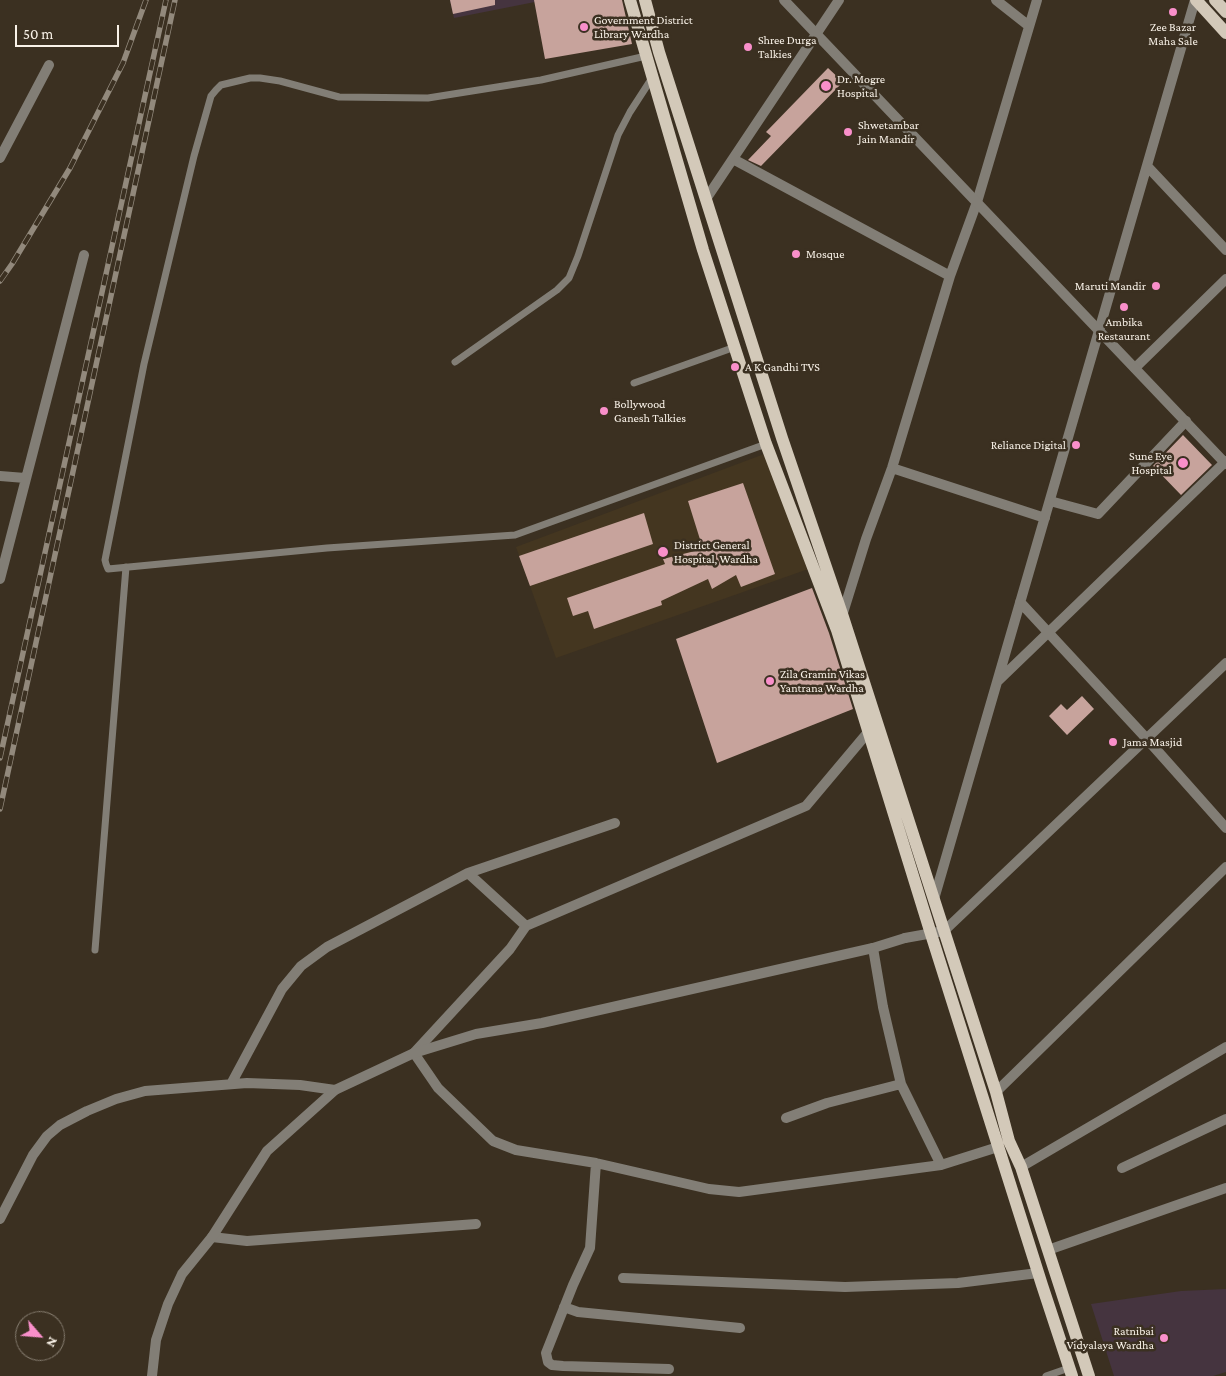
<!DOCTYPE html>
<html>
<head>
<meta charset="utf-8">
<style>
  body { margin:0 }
  #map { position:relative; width:1226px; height:1376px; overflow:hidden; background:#3b3021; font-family:"Crimson Pro",serif }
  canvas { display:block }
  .north { position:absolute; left:15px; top:1311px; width:50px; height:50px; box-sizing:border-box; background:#3b3021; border:1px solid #877e71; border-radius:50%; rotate:117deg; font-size:14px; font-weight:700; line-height:20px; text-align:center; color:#f9f2e8 }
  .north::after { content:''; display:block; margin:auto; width:18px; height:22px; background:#f98fca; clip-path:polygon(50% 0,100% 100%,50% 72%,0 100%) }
  .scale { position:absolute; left:15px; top:25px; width:104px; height:22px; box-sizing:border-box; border:2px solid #f9f2e8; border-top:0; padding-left:6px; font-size:15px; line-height:18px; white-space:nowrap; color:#f9f2e8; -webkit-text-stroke:4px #3b3021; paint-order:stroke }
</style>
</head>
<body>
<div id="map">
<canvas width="1226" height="1376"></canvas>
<div class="north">N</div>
<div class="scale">50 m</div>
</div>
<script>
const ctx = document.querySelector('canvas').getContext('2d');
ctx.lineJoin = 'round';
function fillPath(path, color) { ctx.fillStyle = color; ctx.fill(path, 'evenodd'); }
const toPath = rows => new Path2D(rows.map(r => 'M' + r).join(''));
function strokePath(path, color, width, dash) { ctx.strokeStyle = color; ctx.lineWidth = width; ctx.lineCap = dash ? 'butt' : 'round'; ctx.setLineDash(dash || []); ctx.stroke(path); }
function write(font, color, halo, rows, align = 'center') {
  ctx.font = font + ' "Crimson Pro",serif'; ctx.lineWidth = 5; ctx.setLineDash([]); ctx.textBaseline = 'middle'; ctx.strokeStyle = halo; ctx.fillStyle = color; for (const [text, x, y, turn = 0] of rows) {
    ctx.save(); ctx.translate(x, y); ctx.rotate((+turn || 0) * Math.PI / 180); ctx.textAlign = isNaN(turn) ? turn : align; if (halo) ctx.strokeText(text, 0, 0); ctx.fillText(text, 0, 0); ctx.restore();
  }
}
fillPath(toPath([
  [775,450,814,567,556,658,516,547]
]), '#443620');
fillPath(toPath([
  [450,0,545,0,454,18],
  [1226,1289,1226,1372,1213,1376,1114,1376,1091,1304,1181,1291]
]), '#45343f');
fillPath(toPath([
  [450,0,495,0,495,5,453,14],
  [534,0,622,0,632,44,545,59],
  [828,68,843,82,761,166,748,160,771,136,766,132],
  [1183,435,1212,465,1181,495,1153,466],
  [743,483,775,574,741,587,736,575,712,589,708,579,661,601,662,605,594,629,588,611,573,616,567,598,665,564,663,559,703,549,688,501],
  [644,513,653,544,530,586,519,556],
  [812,588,829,633,853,709,717,763,676,639],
  [1082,696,1094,709,1067,735,1049,716,1061,704,1067,710]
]), '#c7a39c');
strokePath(toPath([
  [646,56,541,80,428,98,339,97,280,81,260,78,250,78,221,85,216,90,211,96,194,156,144,364,105,560,106,564,108,569,327,548,515,535,766,444],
  [455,362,557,290,569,278,578,256,618,135,630,112,652,78],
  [634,383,735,347],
  [95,950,126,567],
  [1046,1376,1069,1368]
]), '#827e76', 7);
strokePath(toPath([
  [996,0,1029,26],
  [0,158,49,65],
  [733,159,950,276],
  [1147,166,1226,250],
  [706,199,839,0],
  [1135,368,1226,279],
  [892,468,1045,518],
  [0,476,25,478],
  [1050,501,1098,514,1186,421],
  [0,579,84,255],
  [1020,602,1146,738,1226,828],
  [842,616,866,539,892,468,950,276,977,202,1037,0],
  [998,681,1226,461],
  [468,873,526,926,510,949,414,1053,438,1088,493,1141,516,1150,596,1163,709,1189,739,1192,941,1165,998,1147],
  [934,899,1195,0],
  [526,926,806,806,869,731],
  [905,938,944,931],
  [873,948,883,1007,901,1084,941,1165],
  [231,1084,282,989,301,966,327,947,468,873,615,823],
  [996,1092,1226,867],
  [786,1118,827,1103,901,1084],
  [596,1163,590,1248,573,1285,546,1353,548,1362,552,1365,563,1366,669,1369],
  [1021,1167,1226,1047],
  [1122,1168,1226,1119],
  [0,1219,33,1155,47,1136,60,1125,87,1111,116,1099,145,1091,247,1083,300,1085,335,1090],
  [212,1237,247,1241,476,1224],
  [1048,1250,1226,1188],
  [623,1278,845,1287,958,1283,1038,1273],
  [564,1307,578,1312,740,1328]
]), '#827e76', 10);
strokePath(toPath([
  [784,0,1226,464],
  [944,931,1226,663],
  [152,1376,156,1340,168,1304,182,1274,212,1237,267,1151,335,1090,414,1053,476,1034,542,1023,873,948,905,938]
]), '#827e76', 10);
strokePath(toPath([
  [630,0,703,250,766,444,837,630,931,934,1042,1285,1072,1376],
  [645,0,659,52,782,438,842,614,996,1092,1009,1141,1021,1167,1089,1376],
  [1196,0,1226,33],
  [1215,0,1226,12]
]), '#d3c9b9', 12);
const rail = toPath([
  [0,281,12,264,70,168,123,63,146,0],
  [0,758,166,0],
  [0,809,175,0]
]);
strokePath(rail, '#92897c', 5.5);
strokePath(rail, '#3b3021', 4, [11]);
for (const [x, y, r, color] of [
  [1173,12,5,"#f98fca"],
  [584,27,5,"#f98fca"],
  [748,47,5,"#f98fca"],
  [826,86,6,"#f98fca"],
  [848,132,5,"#f98fca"],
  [796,254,5,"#f98fca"],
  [1156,286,5,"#f98fca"],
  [1124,307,5,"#f98fca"],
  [735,367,5,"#f98fca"],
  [604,411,5,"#f98fca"],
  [1076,445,5,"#f98fca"],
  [1183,463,6,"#f98fca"],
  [663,552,6,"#f98fca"],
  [770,681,5,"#f98fca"],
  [1113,742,5,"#f98fca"],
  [1164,1338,5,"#f98fca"]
]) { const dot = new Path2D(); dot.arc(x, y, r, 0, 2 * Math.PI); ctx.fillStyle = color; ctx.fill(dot); strokePath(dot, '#3b3021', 2); }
write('12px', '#f9f2e8', '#3b3021', [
  ["Government District",594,20],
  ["Library Wardha",594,34],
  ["Zee Bazar",1173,27,"center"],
  ["Maha Sale",1173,41,"center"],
  ["Shree Durga",758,40],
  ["Talkies",758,54],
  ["Dr. Mogre",837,79],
  ["Hospital",837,93],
  ["Shwetambar",858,125],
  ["Jain Mandir",858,139],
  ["Mosque",806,254],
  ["Maruti Mandir",1146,286,"right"],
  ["Ambika",1124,322,"center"],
  ["Restaurant",1124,336,"center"],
  ["A K Gandhi TVS",745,367],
  ["Bollywood",614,404],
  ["Ganesh Talkies",614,418],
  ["Reliance Digital",1066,445,"right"],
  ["Sune Eye",1172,456,"right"],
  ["Hospital",1172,470,"right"],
  ["District General",674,545],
  ["Hospital, Wardha",674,559],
  ["Zila Gramin Vikas",780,674],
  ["Yantrana Wardha",780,688],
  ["Jama Masjid",1123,742],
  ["Ratnibai",1154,1331,"right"],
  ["Vidyalaya Wardha",1154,1345,"right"]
], 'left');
</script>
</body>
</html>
